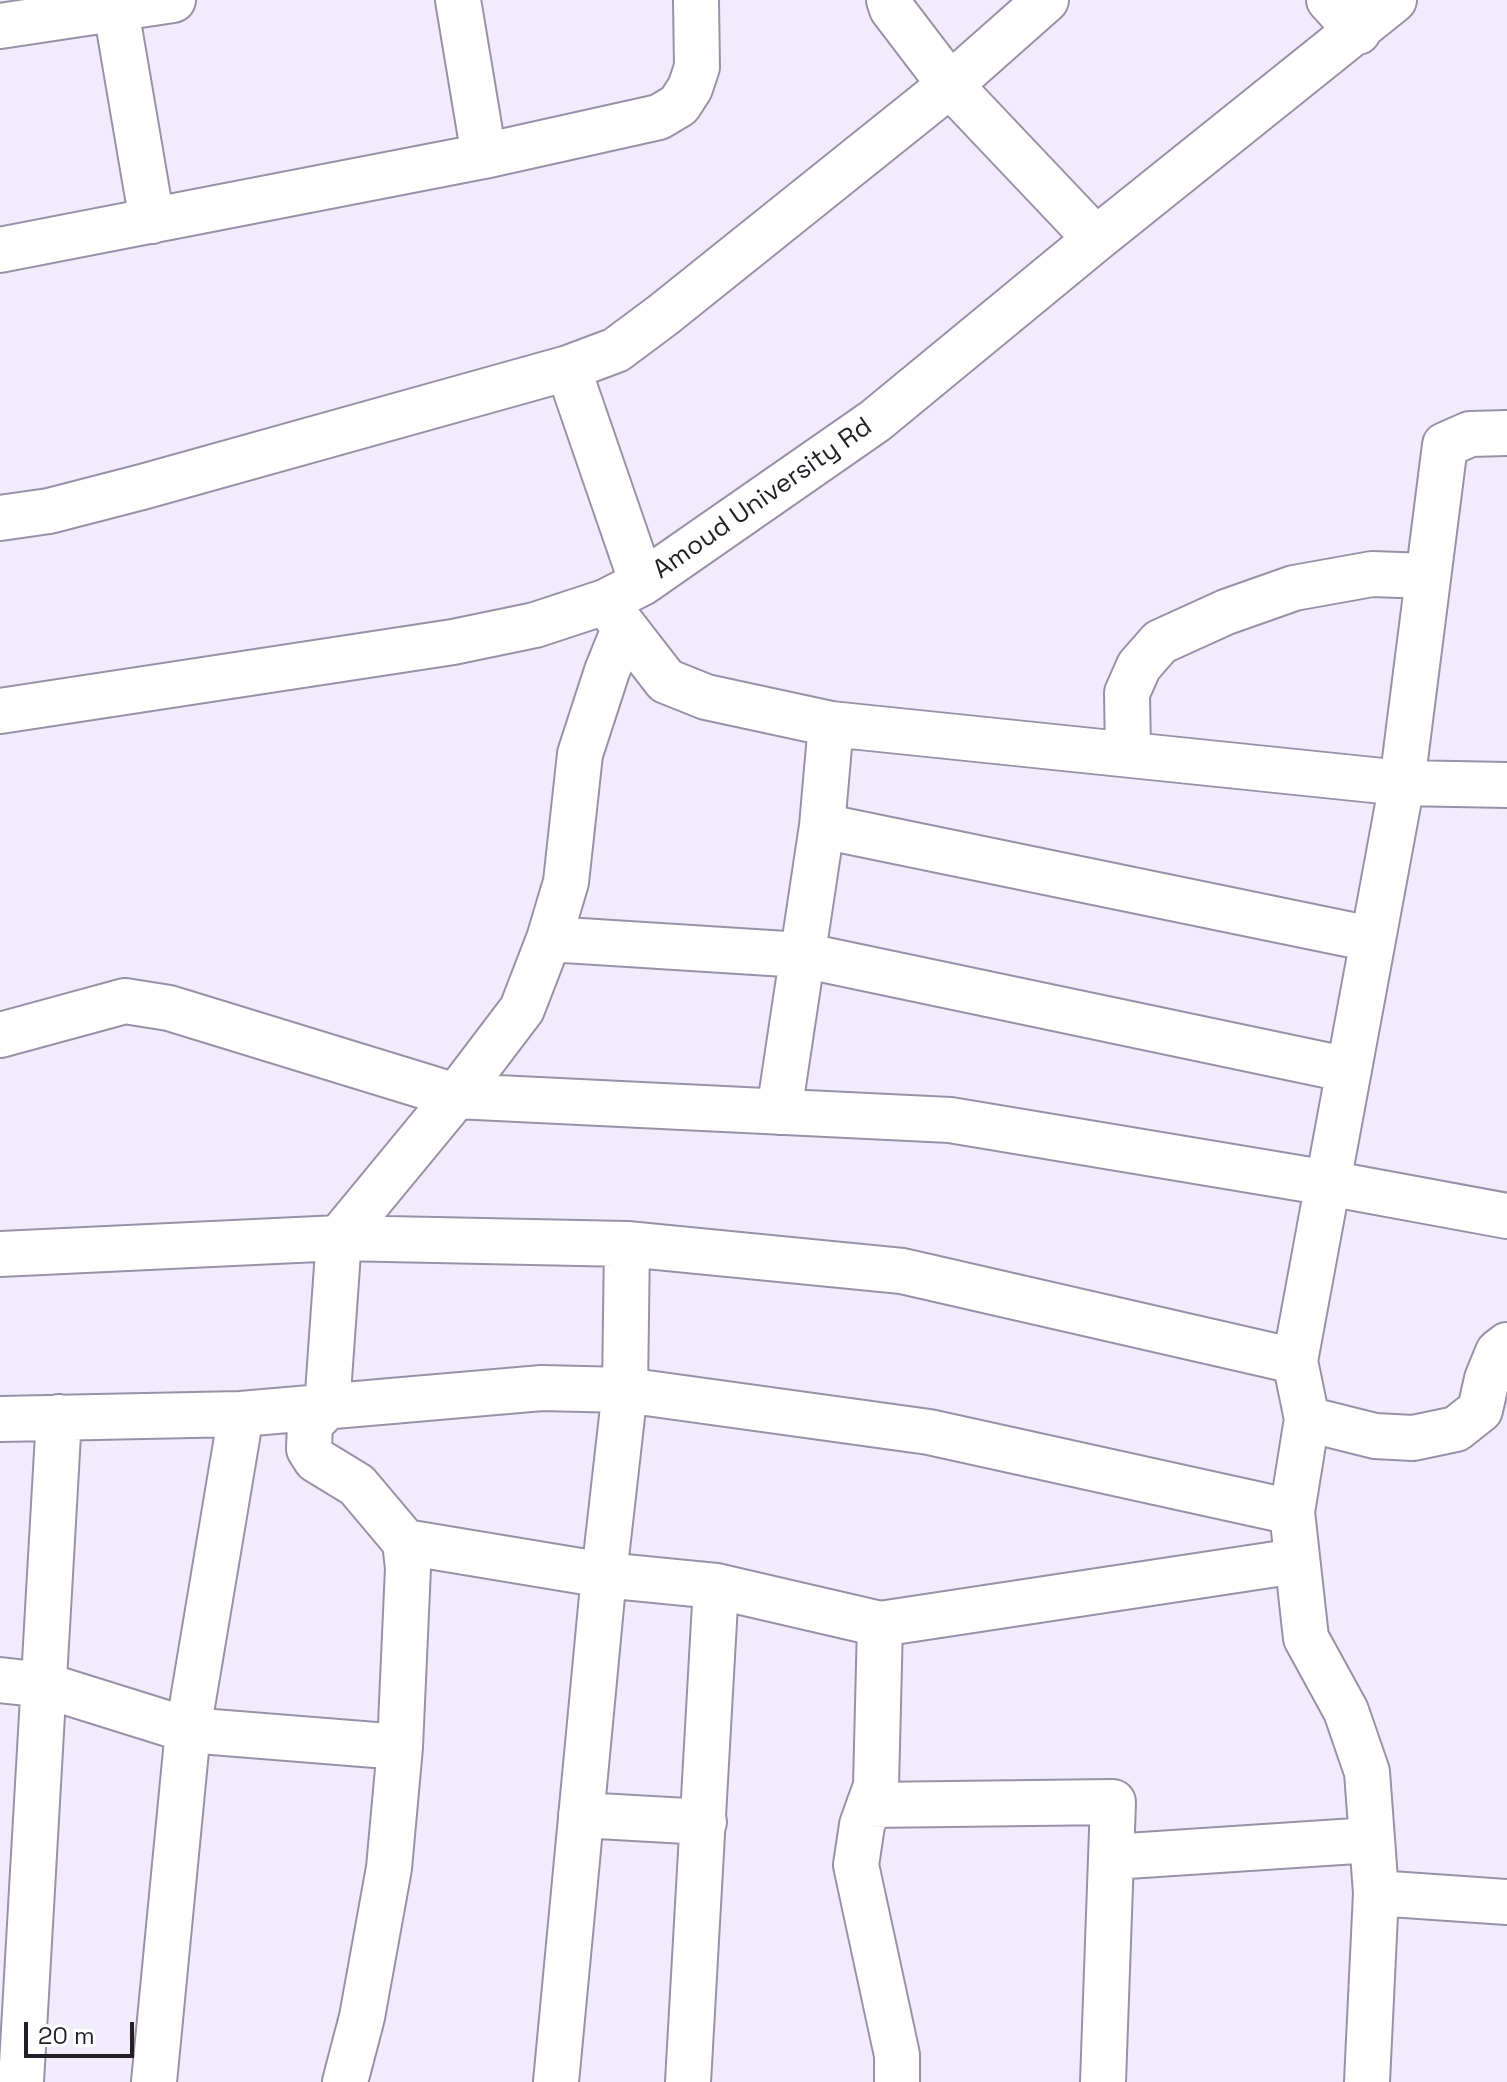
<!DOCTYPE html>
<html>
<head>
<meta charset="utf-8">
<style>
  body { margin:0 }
  #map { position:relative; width:1507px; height:2082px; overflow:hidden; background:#f1ecfb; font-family:"Space Grotesk",sans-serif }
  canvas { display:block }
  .scale { position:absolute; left:24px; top:2022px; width:110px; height:36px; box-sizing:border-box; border:4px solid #221f27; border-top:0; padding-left:10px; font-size:24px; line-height:28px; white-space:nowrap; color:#221f27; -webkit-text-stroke:6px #fff; paint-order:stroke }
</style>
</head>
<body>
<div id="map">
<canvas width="1507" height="2082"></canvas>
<div class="scale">20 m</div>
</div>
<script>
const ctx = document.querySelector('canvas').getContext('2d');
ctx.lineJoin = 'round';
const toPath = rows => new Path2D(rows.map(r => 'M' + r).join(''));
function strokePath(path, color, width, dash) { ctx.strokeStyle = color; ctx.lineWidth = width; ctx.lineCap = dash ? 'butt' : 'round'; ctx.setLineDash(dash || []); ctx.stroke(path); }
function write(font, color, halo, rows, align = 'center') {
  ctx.font = font + ' "Space Grotesk",sans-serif'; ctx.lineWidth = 6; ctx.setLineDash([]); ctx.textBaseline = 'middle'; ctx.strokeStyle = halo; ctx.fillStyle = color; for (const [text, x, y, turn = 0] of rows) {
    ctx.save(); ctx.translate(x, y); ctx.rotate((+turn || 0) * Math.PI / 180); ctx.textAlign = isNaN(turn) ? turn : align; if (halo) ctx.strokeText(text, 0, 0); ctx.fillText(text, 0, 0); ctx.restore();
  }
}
const minor = toPath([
  [458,0,484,156],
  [889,0,892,9,950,85,1096,239],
  [1329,0,1358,32],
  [116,10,152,221],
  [0,26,173,0],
  [0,250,484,156,659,117,679,105,690,88,697,67,696,0],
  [568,368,642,583],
  [0,518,49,511,142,487,568,368,616,350,663,315,950,85,1046,0],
  [611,610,666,681,706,697,831,724,1402,783,1507,785],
  [0,711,453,642,535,625,605,602,642,583,875,421,1096,239,1394,0],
  [1128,753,1127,693,1139,666,1160,642,1226,612,1294,588,1372,574,1428,576],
  [822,826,1371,939],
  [549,939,802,955,1349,1070],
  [0,1035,125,1001,169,1008,456,1096,950,1120,1328,1183,1507,1216],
  [779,1112,822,826,831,724],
  [0,1254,339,1238,627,1244,902,1271,1295,1361],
  [0,1419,241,1414,542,1388,625,1390,929,1432,1292,1512],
  [1307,1419,1375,1436,1413,1438,1456,1429,1480,1410,1487,1379,1498,1352,1507,1345],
  [405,1542,604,1575,716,1586,880,1624,1296,1561],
  [880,1624,876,1786,862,1825,856,1865,897,2055,897,2082],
  [0,1680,44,1685,188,1730,400,1747],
  [869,1805,1113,1802,1103,2082],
  [581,1815,704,1822],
  [1112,1857,1371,1840],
  [1376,1893,1507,1902],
  [21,2082,59,1417],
  [154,2082,188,1730,241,1414],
  [345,2082,362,2017,389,1868,400,1747,408,1568,405,1542,357,1485,316,1460,309,1449,310,1424,327,1407,339,1238,456,1096,522,1009,549,939,566,882,580,754,607,671,624,629],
  [556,2082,604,1575,625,1390,627,1244],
  [688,2082,716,1586],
  [1367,2082,1376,1893,1367,1772,1346,1711,1306,1638,1292,1512,1307,1419,1295,1361,1402,783,1445,445,1470,434,1507,433]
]);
strokePath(minor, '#9991a8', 48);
strokePath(minor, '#fff', 44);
write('26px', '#221f27', '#fff', [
  ["Amoud University Rd",763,499,-35]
]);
</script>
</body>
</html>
